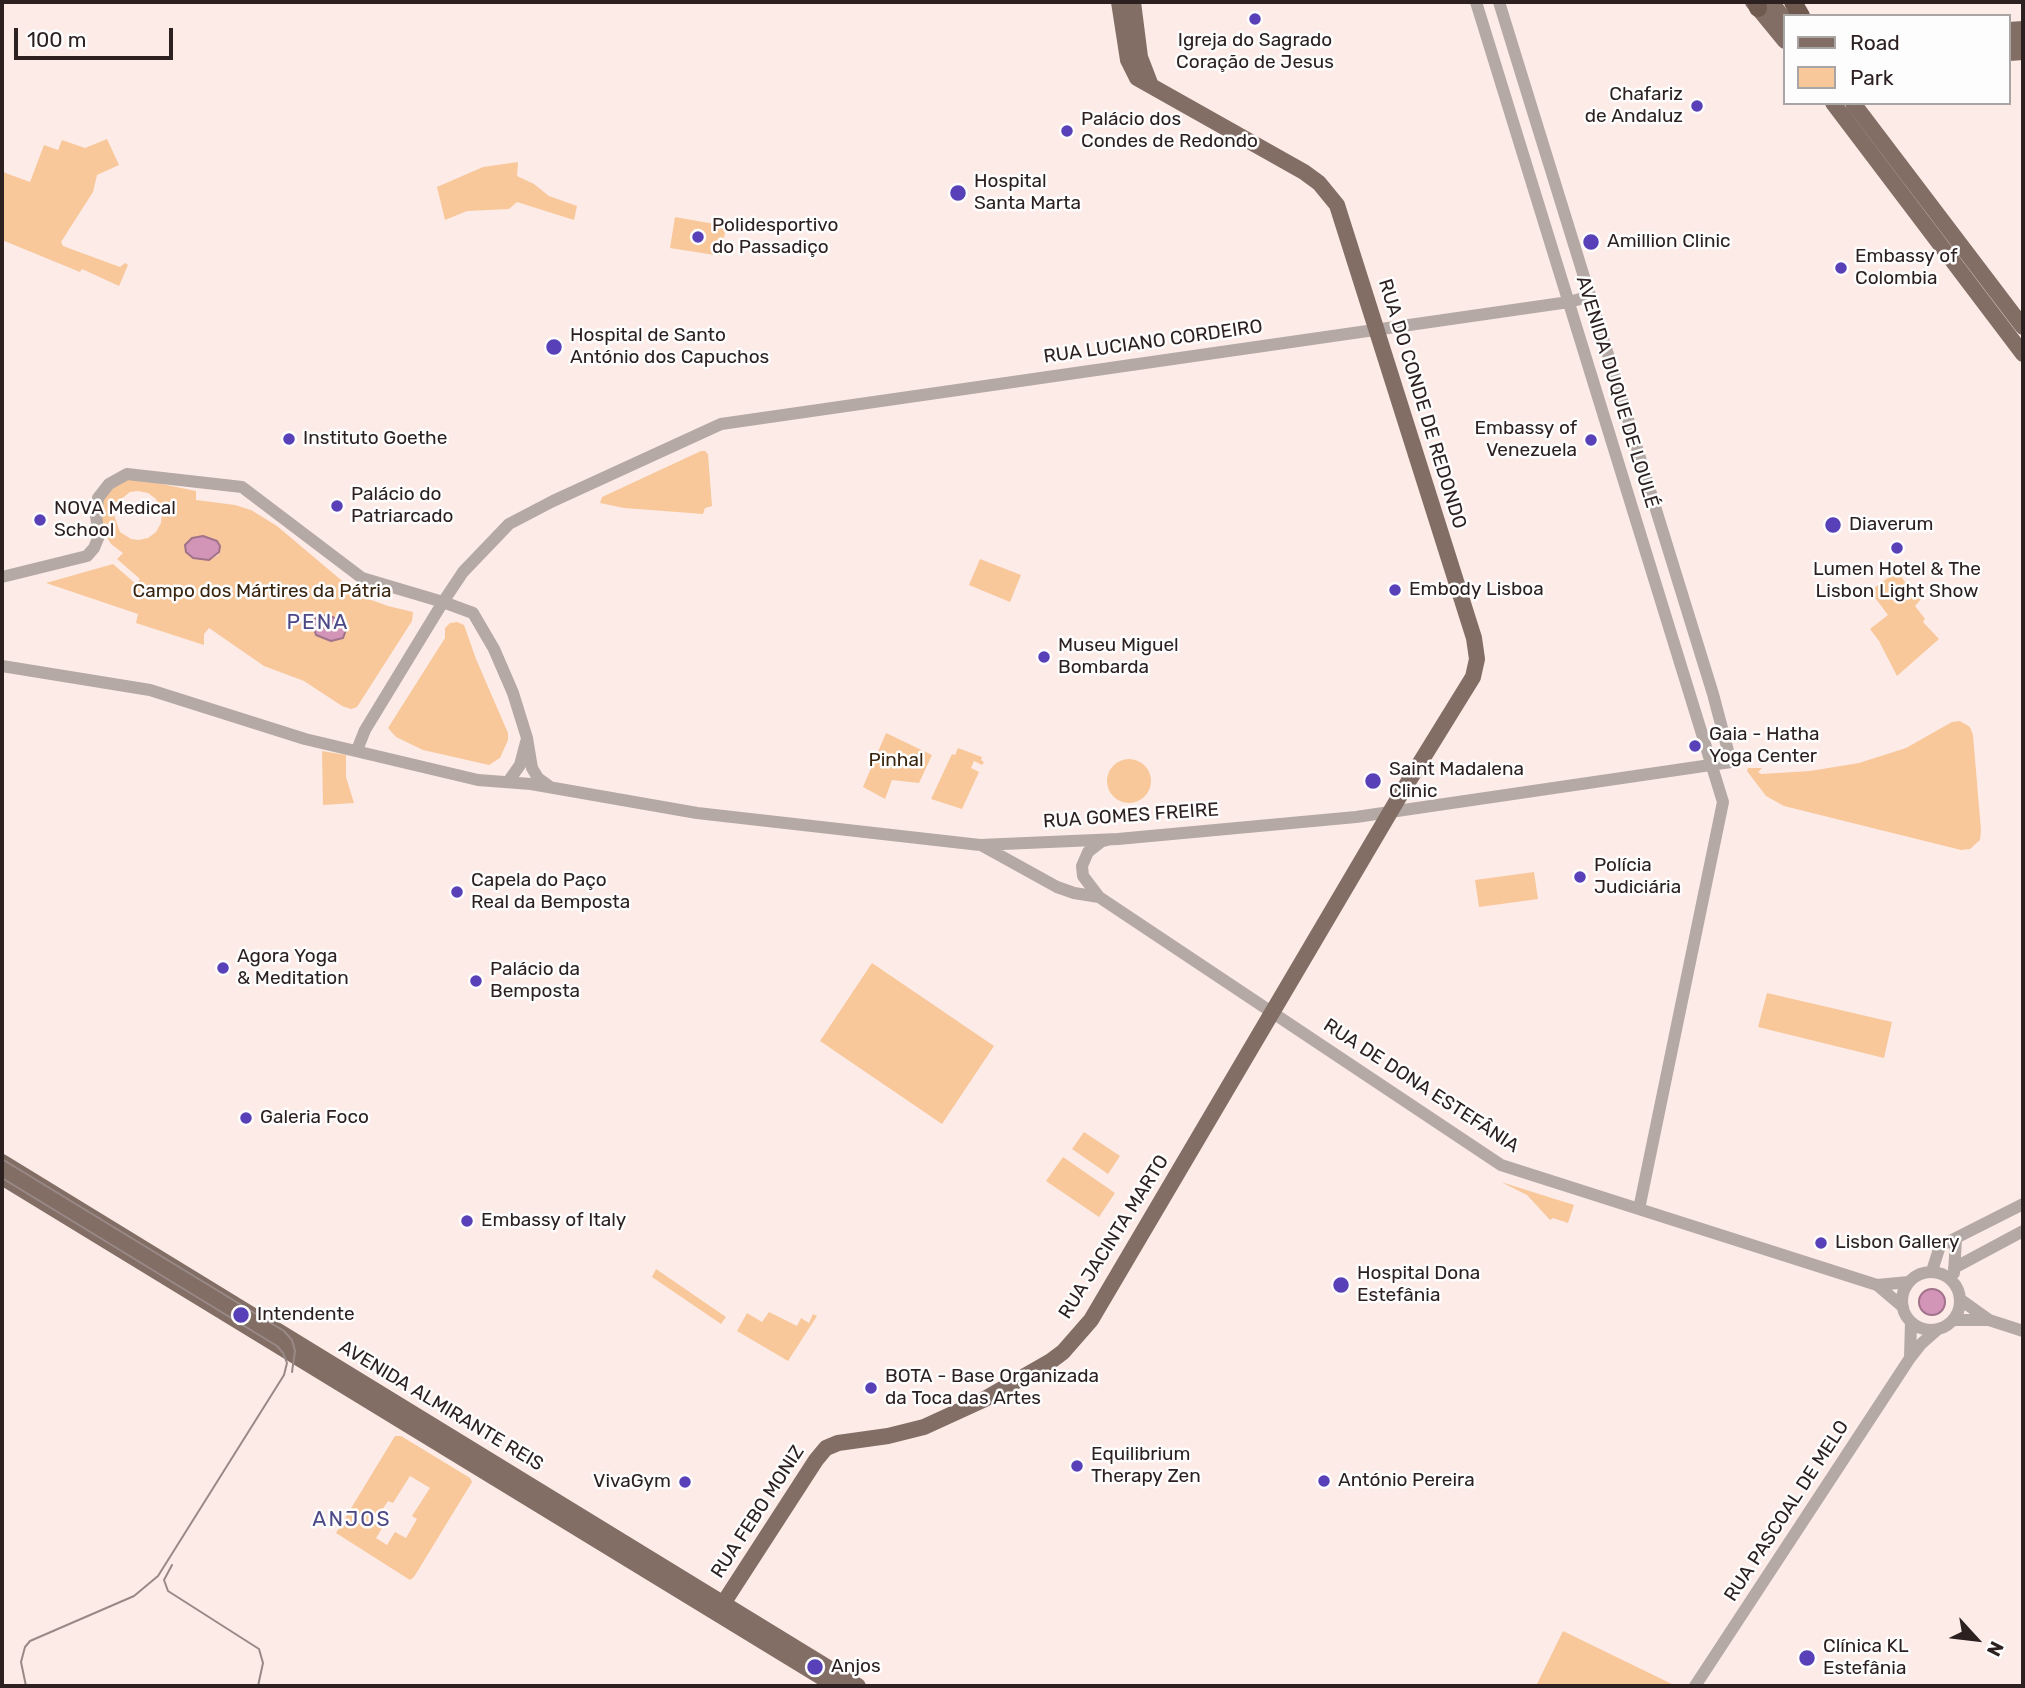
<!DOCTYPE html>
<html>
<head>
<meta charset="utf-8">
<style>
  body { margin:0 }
  #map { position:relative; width:2025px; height:1688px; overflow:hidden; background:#fdebe8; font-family:Rubik,sans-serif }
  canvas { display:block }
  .frame { position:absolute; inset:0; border:4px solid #2c2120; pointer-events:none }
  .legend { position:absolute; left:1783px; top:14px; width:228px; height:91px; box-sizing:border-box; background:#fdfdfd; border:2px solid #a9a5a5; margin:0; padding:9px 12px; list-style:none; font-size:21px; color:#2c2120 }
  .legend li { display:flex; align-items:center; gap:14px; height:35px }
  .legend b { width:35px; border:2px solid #a9a5a5 }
  .north { position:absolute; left:1941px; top:1604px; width:70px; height:70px; -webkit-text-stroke:5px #fdfdfd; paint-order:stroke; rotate:117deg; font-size:19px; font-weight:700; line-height:28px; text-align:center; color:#2c2120 }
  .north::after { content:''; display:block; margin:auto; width:24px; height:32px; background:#2c2120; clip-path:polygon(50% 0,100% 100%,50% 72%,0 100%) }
  .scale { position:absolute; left:14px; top:28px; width:159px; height:32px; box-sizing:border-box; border:4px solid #2c2120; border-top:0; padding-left:9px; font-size:21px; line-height:24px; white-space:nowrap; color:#2c2120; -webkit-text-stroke:5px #fdfdfd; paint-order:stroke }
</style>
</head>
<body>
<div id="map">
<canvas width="2025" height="1688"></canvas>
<div class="frame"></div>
<ul class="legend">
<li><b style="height:9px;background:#826e65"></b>Road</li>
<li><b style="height:19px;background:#f8c89b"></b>Park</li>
</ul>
<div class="north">N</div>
<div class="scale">100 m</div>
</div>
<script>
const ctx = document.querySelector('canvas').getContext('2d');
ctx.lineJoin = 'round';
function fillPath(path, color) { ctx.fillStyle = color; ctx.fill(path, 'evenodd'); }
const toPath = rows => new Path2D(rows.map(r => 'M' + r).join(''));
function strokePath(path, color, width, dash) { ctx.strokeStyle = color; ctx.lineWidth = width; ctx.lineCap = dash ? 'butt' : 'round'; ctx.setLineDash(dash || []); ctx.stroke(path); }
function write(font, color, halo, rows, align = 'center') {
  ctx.font = font + ' Rubik,sans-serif'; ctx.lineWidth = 5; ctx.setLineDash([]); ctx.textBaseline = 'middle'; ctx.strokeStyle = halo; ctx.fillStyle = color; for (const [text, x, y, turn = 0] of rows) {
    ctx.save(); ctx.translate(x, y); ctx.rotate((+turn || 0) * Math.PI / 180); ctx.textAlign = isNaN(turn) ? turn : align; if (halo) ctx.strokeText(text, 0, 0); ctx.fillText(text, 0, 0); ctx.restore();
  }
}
fillPath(toPath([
  [107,139,119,165,97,175,93,192,61,242,63,246,120,267,125,263,128,265,119,286,82,269,80,272,2,240,2,164,4,164,3,172,30,182,44,145,58,150,62,140,85,148],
  [518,162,517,176,534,184,549,196,577,206,574,220,517,202,509,209,467,211,445,220,437,187,483,167],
  [675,217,726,226,721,256,670,248],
  [701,451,705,451,708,454,712,506,705,508,703,514,624,508,600,503,602,497],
  [128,477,196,491,196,500,235,505,251,510,277,526,360,596,388,606,413,612,412,621,357,707,351,709,342,706,304,681,264,666,209,628,204,634,204,645,136,623,138,614,46,583,113,564,136,584,140,579,117,559,123,553,111,544,101,528,99,510,106,493],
  [138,491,148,493,156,499,162,513,161,523,156,532,148,538,139,540,131,539,120,532,114,515,120,500,130,492],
  [198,536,207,537,217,541,220,550,218,555,211,559,185,546,192,538],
  [324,615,333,617,342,623,346,632,341,640,326,640,314,631,311,626,315,618],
  [980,559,1021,575,1010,602,969,585],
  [1897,571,1916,597,1920,595,1922,598,1915,606,1925,619,1923,622,1939,639,1897,676,1879,641,1870,629,1888,615,1870,591],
  [457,622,464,625,476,659,508,733,508,740,500,758,489,765,423,750,396,737,388,728,445,638,445,628,450,623],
  [1960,721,1970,727,1973,735,1981,830,1980,840,1970,849,1961,850,1784,806,1766,796,1747,771,1748,768,1762,768,1758,772,1761,774,1810,771,1859,763,1906,748,1952,722],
  [886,733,932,755,919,783,892,780,885,799,863,787],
  [958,748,982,757,981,760,984,762,982,765,974,761,971,768,979,772,962,809,931,799,952,754,955,755],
  [322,751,346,755,346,777,354,803,323,805],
  '1107 781a22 22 0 1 1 44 0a22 22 0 1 1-44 0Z',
  [1534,872,1538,899,1479,907,1475,880],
  [872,963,994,1046,942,1124,820,1041],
  [1767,993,1892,1022,1884,1058,1758,1027],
  [1084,1132,1120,1156,1108,1174,1072,1149],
  [1063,1157,1115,1193,1099,1217,1046,1181],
  [1501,1182,1574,1205,1568,1223,1553,1218,1550,1220,1527,1195],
  [656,1269,726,1317,721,1324,652,1277],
  [769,1312,797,1326,801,1318,809,1323,813,1314,817,1316,788,1361,737,1331,747,1313,762,1322],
  [395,1436,401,1436,470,1478,472,1482,414,1577,410,1580,336,1533],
  [410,1476,430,1488,412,1516,417,1519,406,1538,395,1532,387,1545,376,1538,384,1525,376,1519,388,1501,393,1503],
  [1563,1631,1676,1686,1536,1686]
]), '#f8c89b');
const water = toPath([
  [203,536,217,541,220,546,219,552,209,560,193,558,186,552,185,545,192,538,203,536],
  [320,615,333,617,341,622,346,630,343,638,331,641,316,635,312,623,315,618,320,615],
  '1919 1302a13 13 0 1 1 26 0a13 13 0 1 1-26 0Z'
]);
fillPath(water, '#d395b7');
strokePath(water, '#a1728a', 2);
strokePath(toPath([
  [1476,2,1723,802,1639,1209],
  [2,577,87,556,94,548,99,536,96,516,98,498,109,484,127,474,242,487,362,578,443,602,473,613,494,649,513,693,527,738,532,768,538,778,549,786],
  [2,666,150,690,305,739,478,780,531,784,697,813,980,845,1118,839,1356,817,1731,762,1713,694,1499,2],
  [357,750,365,730,443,602,463,572,509,524,553,501,721,424,1569,302,1591,296],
  [508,782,520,765,526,742],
  [981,845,1057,887,1074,893,1099,897,1501,1165,1877,1285,1909,1282],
  [1099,897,1083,876,1082,866,1088,852,1102,841,1107,840],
  [1954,1268,2023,1231],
  [1932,1271,1940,1246,2023,1204],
  '1902 1301a29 29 0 1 1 58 0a29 29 0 1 1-58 0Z',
  [1954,1273,1956,1239],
  [1877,1285,1903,1307],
  [1961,1300,1989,1320,2023,1331],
  [1954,1320,1989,1320],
  [1910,1357,1911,1322],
  [1695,1686,1910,1358,1921,1344,1938,1329]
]), '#b4a9a4', 12);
strokePath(toPath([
  [1133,2,1140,57,1150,83],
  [1753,2,1785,41],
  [1771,2,1785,20],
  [2009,30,2023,29],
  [2009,42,2023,40],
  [2009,53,2023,52],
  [1833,103,2023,354],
  [1853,103,2023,327],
  [2,1162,858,1686],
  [2,1177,836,1686],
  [717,1613,816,1460,826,1448,838,1443,888,1436,924,1427,983,1400,1051,1361,1063,1352,1091,1320,1402,792,1473,677,1477,659,1474,638,1337,205,1319,183,1304,172,1137,78,1128,60,1119,2]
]), '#826e65', 16);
strokePath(toPath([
  [1756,2,1758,8],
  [1793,2,1801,16]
]), '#70594f', 18);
strokePath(toPath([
  [2,1159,284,1331,292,1340,295,1351,292,1372],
  [2,1178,277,1346,283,1353,287,1363,284,1375,158,1576,134,1596,30,1641,25,1647,21,1662,26,1686],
  [172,1565,164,1580,168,1591,259,1649,263,1663,258,1686]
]), '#988987', 2);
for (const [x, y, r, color] of [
  [1255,19,7,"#5740b8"],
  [1697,106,7,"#5740b8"],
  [1067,131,7,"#5740b8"],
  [958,193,9,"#5740b8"],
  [698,237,7,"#5740b8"],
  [1591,242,9,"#5740b8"],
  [1841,268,7,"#5740b8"],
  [554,347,9,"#5740b8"],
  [289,439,7,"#5740b8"],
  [1591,440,7,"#5740b8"],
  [337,506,7,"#5740b8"],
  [40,520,7,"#5740b8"],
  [1833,525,9,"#5740b8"],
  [1897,548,7,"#5740b8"],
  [1395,590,7,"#5740b8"],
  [1044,657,7,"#5740b8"],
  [1695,746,7,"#5740b8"],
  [1373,781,9,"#5740b8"],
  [1580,877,7,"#5740b8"],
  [457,892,7,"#5740b8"],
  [223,968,7,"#5740b8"],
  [476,981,7,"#5740b8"],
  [246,1118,7,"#5740b8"],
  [467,1221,7,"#5740b8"],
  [1821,1243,7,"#5740b8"],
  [1341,1285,9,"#5740b8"],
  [241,1315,9,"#5740b8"],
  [871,1388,7,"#5740b8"],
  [1077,1466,7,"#5740b8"],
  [1324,1481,7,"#5740b8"],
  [685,1482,7,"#5740b8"],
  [1807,1658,9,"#5740b8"],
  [815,1667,9,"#5740b8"]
]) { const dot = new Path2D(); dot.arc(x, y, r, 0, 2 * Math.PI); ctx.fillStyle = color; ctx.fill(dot); strokePath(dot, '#fdfdfd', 2.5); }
write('19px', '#2c2120', '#fdfdfd', [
  ["Igreja do Sagrado",1255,41,"center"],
  ["Coração de Jesus",1255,63,"center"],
  ["Chafariz",1683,95,"right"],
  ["de Andaluz",1683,117,"right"],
  ["Palácio dos",1081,120],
  ["Condes de Redondo",1081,142],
  ["Hospital",974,182],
  ["Santa Marta",974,204],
  ["Polidesportivo",712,226],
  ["do Passadiço",712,248],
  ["Amillion Clinic",1607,242],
  ["Embassy of",1855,257],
  ["Colombia",1855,279],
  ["Hospital de Santo",570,336],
  ["António dos Capuchos",570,358],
  ["Embassy of",1577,429,"right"],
  ["Venezuela",1577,451,"right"],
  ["Instituto Goethe",303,439],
  ["Palácio do",351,495],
  ["Patriarcado",351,517],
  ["NOVA Medical",54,509],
  ["School",54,531],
  ["Diaverum",1849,525],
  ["Lumen Hotel & The",1897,570,"center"],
  ["Lisbon Light Show",1897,592,"center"],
  ["Embody Lisboa",1409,590],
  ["Museu Miguel",1058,646],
  ["Bombarda",1058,668],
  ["Gaia - Hatha",1709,735],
  ["Yoga Center",1709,757],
  ["Saint Madalena",1389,770],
  ["Clinic",1389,792],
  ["Polícia",1594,866],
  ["Judiciária",1594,888],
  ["Capela do Paço",471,881],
  ["Real da Bemposta",471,903],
  ["Agora Yoga",237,957],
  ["& Meditation",237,979],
  ["Palácio da",490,970],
  ["Bemposta",490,992],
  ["Galeria Foco",260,1118],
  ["Embassy of Italy",481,1221],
  ["Lisbon Gallery",1835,1243],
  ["Hospital Dona",1357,1274],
  ["Estefânia",1357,1296],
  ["Intendente",257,1315],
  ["BOTA - Base Organizada",885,1377],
  ["da Toca das Artes",885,1399],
  ["Equilibrium",1091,1455],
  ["Therapy Zen",1091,1477],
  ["António Pereira",1338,1481],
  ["VivaGym",671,1482,"right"],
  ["Clínica KL",1823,1647],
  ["Estefânia",1823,1669],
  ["Anjos",831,1667]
], 'left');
write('19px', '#2c2120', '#fdfdfd', [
  ["RUA LUCIANO CORDEIRO",1153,342,-8],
  ["AVENIDA DUQUE DE LOULÉ",1617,392,73],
  ["RUA DO CONDE DE REDONDO",1422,404,73],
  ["RUA GOMES FREIRE",1131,816,-4],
  ["RUA DE DONA ESTEFÂNIA",1421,1086,33],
  ["RUA JACINTA MARTO",1114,1237,-58],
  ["AVENIDA ALMIRANTE REIS",441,1406,31],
  ["RUA PASCOAL DE MELO",1787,1511,-57],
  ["RUA FEBO MONIZ",758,1512,-57]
]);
write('19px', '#39240e', '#fdfdfd', [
  ["Campo dos Mártires da Pátria",262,592],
  ["Pinhal",896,761]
]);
ctx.letterSpacing = '2px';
write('21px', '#4d4886', '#fdfdfd', [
  ["PENA",318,623],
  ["ANJOS",352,1520]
]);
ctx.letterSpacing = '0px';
</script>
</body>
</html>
